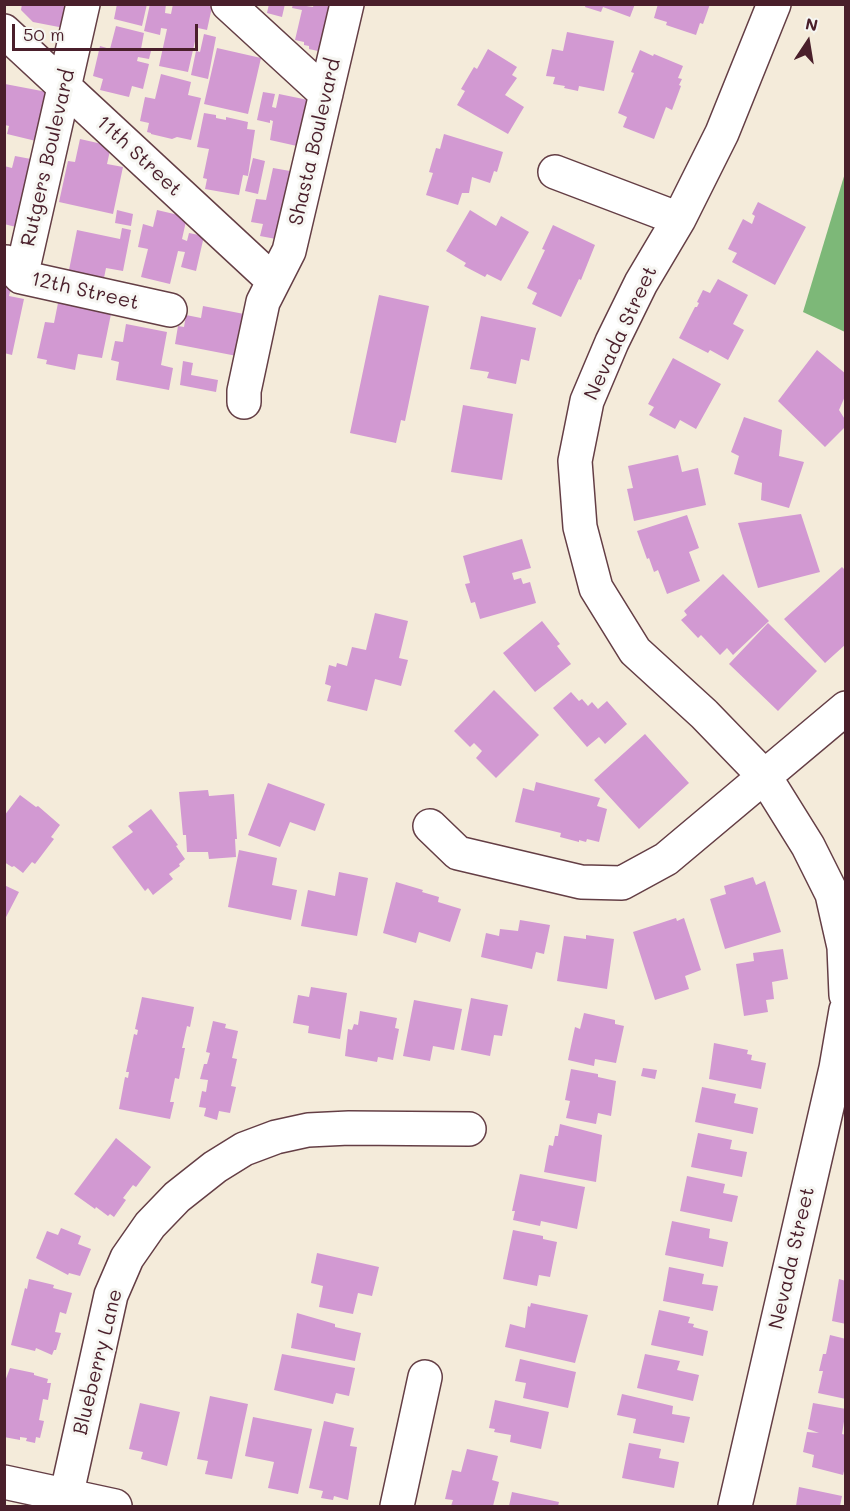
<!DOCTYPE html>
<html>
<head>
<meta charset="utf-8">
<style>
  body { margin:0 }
  #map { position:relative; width:850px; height:1511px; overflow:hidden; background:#f4ebda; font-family:Mali,sans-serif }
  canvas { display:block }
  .frame { position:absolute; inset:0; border:6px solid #4a1f2b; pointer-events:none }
  .north { position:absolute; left:778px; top:12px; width:60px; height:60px; -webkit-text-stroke:4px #f6f6f2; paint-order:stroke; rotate:12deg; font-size:16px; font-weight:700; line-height:24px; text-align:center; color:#4a1f2b }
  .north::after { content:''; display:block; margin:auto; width:21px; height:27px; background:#4a1f2b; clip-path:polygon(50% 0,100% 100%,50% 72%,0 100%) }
  .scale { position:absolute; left:12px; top:24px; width:186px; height:27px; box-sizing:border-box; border:3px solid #4a1f2b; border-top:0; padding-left:8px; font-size:18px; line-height:21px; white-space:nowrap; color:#4a1f2b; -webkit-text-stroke:4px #f6f6f2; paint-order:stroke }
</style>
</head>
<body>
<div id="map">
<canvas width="850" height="1511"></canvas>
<div class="frame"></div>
<div class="north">N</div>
<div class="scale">50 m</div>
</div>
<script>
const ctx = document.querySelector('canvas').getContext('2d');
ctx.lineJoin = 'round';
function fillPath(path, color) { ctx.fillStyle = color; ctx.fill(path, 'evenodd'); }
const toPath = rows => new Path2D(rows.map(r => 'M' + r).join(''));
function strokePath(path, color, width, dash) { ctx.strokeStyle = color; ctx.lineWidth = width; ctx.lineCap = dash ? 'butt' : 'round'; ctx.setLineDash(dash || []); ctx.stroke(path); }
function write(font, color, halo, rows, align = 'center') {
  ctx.font = font + ' Mali,sans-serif'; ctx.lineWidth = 6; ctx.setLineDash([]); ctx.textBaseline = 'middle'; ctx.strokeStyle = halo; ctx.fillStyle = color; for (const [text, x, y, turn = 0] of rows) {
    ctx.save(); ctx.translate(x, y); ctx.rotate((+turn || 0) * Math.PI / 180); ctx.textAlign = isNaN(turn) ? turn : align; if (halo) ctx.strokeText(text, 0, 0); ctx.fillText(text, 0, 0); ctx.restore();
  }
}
fillPath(toPath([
  [845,173,845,332,803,312]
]), '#7db878');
fillPath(toPath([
  [22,4,68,4,64,28,33,22,21,10],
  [117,4,147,4,142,26,114,19],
  [150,4,166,4,165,13,171,14,173,4,204,4,212,7,207,30,198,28,188,72,159,66,167,29,161,28,160,35,144,31],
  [269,4,285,4,282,17,267,13],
  [293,4,313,7,314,4,343,4,327,53,309,49,309,46,304,45,304,42,295,40,302,10,292,8],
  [586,4,635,4,630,17,603,7,601,12,585,7],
  [658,4,710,4,703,24,700,23,696,35,666,25,667,22,654,18],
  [116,26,144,33,141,49,151,51,149,59,138,57,137,61,149,64,143,89,132,86,129,97,100,90,103,79,93,76,100,46,110,49],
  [567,32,614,41,604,91,579,86,578,91,564,88,565,86,553,84,555,77,546,76,552,49,563,51],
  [204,34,216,37,208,79,191,75,196,51,200,52],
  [217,48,261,58,248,114,204,104],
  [488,49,517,67,512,75,517,78,505,95,524,107,508,134,457,105,465,91,461,89,474,67,477,69],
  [640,50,653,56,654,54,683,66,678,78,682,79,679,85,681,86,672,110,666,107,654,139,623,127,627,117,618,113,634,73,631,72],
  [161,74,191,82,188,95,201,98,191,140,177,137,172,139,151,134,151,133,147,132,149,123,140,121,145,97,155,99],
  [5,84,47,92,36,141,7,134,9,126,5,125],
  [263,92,275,94,272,107,276,108,279,94,308,100,297,146,270,140,273,121,270,120,270,123,257,120],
  [204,113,216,115,216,118,226,120,226,117,248,122,247,129,255,130,248,176,243,175,239,195,205,189,207,179,203,178,209,149,197,147],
  [444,134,503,152,497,172,494,171,490,183,472,177,469,193,462,193,458,205,426,195,433,173,429,172,436,148,440,149],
  [80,139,111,146,107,164,123,167,113,214,59,202,68,161,75,162],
  [15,156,31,159,16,227,4,224,4,166,12,168],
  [253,158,265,161,258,194,245,191],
  [273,168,290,171,276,239,260,236,263,224,251,222,256,199,266,200],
  [758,202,806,227,775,285,732,262,737,253,728,249,743,219,752,224,755,216,752,214],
  [117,210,133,214,131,226,115,223],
  [157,210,187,217,182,239,187,241,189,233,204,236,196,271,181,267,185,252,178,251,170,284,141,277,148,249,138,247,143,224,153,227],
  [470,210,496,226,501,216,529,232,501,281,487,274,485,277,464,266,466,263,446,251],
  [553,225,595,245,581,280,579,279,561,317,532,304,537,293,527,288,545,250,542,249],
  [122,228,131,230,123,271,106,268,104,278,69,270,77,230,120,239],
  [718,279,748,295,733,324,744,330,728,360,710,350,708,353,679,338,695,307,697,307,699,303,697,302,703,290,710,293],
  [4,287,11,288,9,296,24,299,12,355,4,353],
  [379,295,429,306,405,421,401,420,396,443,350,433],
  [59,298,90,304,89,310,111,314,102,358,78,354,75,370,46,364,47,360,37,358,45,322,54,323],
  [203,306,244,314,241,327,242,357,175,344,178,326,184,327,186,315,201,318],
  [481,316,536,328,529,361,521,359,516,384,487,378,489,372,470,369],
  [126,324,167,332,161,365,173,368,169,390,116,380,119,362,111,360,115,341,123,342],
  [817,350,846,374,846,394,839,410,846,421,846,426,825,447,778,401],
  [673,358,721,384,696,429,680,420,675,429,649,415,654,407,648,404],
  [183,361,193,363,191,375,218,380,216,392,180,385],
  [463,405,513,414,502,480,451,472],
  [744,417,782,430,779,456,804,462,789,508,761,500,762,483,734,474,739,456,731,452],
  [678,455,682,472,698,468,706,505,634,521,627,489,633,488,628,466],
  [801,514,820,572,758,588,738,523],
  [687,515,699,548,689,552,700,581,667,594,658,570,654,572,649,558,647,559,637,531],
  [522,539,531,568,512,573,514,580,521,578,523,584,530,582,536,603,480,619,475,602,471,603,465,584,470,583,463,556],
  [842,567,846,571,846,644,825,663,784,619],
  [723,574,769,621,733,655,727,648,720,655,701,635,698,638,681,620,687,615,684,611],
  [375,613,408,621,399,658,408,660,401,686,375,679,367,711,327,701,331,686,325,684,329,665,336,667,337,663,347,666,352,647,366,650],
  [542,621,560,644,557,646,571,664,535,692,503,653],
  [768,623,817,671,778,711,729,664],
  [494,690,539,735,496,778,476,758,482,751,474,743,470,747,454,731],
  [571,692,579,701,582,699,588,706,592,702,598,709,607,701,627,724,605,744,599,737,587,747,553,708],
  [645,734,689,783,639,829,594,780],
  [536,782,600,798,597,806,607,809,599,842,587,839,586,842,579,840,579,842,560,837,561,833,515,822,523,788,534,791],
  [268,783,325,804,315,831,290,822,280,847,248,835],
  [208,790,209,796,234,794,237,839,235,839,236,857,209,859,208,852,187,852,186,835,183,835,179,792],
  [20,795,36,807,38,806,60,825,51,837,54,839,35,864,32,862,23,873,14,866,12,867,4,862,4,816],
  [151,809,178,845,176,846,185,859,179,864,180,866,169,874,173,879,153,895,148,888,145,891,112,847,133,832,128,826],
  [239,850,277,858,272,885,297,890,291,920,228,907],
  [339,872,368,878,357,936,301,926,308,890,335,896],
  [753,877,756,885,765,881,781,932,725,949,710,899,726,894,724,886],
  [396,882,423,890,422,892,439,897,438,902,461,909,450,942,419,932,416,943,383,933],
  [4,885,19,892,4,921],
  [676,918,677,921,684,918,701,970,685,976,689,989,655,1000,633,932],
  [520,920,550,925,544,954,536,952,532,969,481,957,486,933,499,936,500,929,518,931],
  [586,935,614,939,607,989,557,981,564,936,586,939],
  [783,949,788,979,772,982,774,999,766,1000,768,1012,744,1016,736,964,754,961,753,953],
  [311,987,347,993,340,1039,308,1033,309,1026,293,1023,298,995,309,997],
  [142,997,194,1007,190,1027,187,1026,182,1048,185,1048,179,1079,175,1078,170,1102,174,1102,170,1119,119,1109,125,1077,128,1078,129,1072,126,1072,134,1034,137,1035,138,1030,135,1029],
  [471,998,508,1005,502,1036,494,1035,490,1056,461,1050],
  [414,1000,462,1009,454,1050,433,1046,430,1061,403,1056],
  [360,1011,397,1018,395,1028,399,1029,393,1060,378,1057,377,1062,345,1056,348,1029,352,1030,354,1024,358,1025],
  [584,1013,615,1020,615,1024,624,1026,616,1063,595,1059,594,1066,568,1060,575,1027,580,1029],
  [213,1021,226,1024,225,1028,238,1031,232,1058,237,1059,231,1086,236,1087,230,1113,219,1111,217,1120,204,1116,206,1108,199,1107,202,1091,206,1092,208,1080,200,1079,204,1064,207,1064,210,1053,206,1052],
  [714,1043,748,1050,747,1054,752,1055,751,1060,766,1063,761,1089,709,1079],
  [643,1068,657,1070,655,1079,641,1076],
  [571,1069,598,1074,598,1077,616,1081,611,1116,598,1113,596,1124,566,1118,570,1101,565,1100],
  [702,1087,736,1094,734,1103,758,1108,753,1134,695,1122],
  [560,1124,602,1135,596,1182,544,1172,549,1145,553,1146,555,1136,558,1136],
  [698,1133,732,1140,730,1149,747,1152,742,1177,691,1167],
  [116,1138,151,1167,136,1187,133,1185,123,1198,126,1200,114,1217,110,1214,108,1216,96,1207,95,1209,74,1194],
  [520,1174,585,1187,577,1229,541,1221,540,1226,513,1220,515,1211,512,1211],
  [687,1176,725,1184,723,1193,738,1196,732,1222,680,1211],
  [672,1221,710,1229,709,1238,728,1242,723,1267,665,1255],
  [61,1228,81,1236,78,1244,91,1249,80,1276,69,1273,68,1275,36,1258,47,1231,58,1235],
  [513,1230,543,1236,543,1239,557,1242,550,1277,539,1275,537,1286,503,1279],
  [317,1253,379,1267,372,1296,358,1293,353,1314,319,1307,323,1286,311,1283],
  [669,1267,704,1274,702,1284,718,1286,713,1311,663,1301],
  [29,1279,54,1285,53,1288,72,1293,66,1314,60,1312,55,1332,61,1333,56,1350,54,1350,52,1355,36,1348,35,1351,11,1345,25,1288,27,1289],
  [839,1279,846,1281,846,1324,832,1321],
  [531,1303,588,1315,575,1363,505,1347,510,1324,525,1328,528,1306,530,1307],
  [659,1310,690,1317,688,1323,694,1324,693,1327,708,1331,703,1356,651,1345],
  [297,1313,335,1324,335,1327,361,1333,355,1361,291,1348],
  [830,1335,846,1339,846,1399,818,1393,823,1371,819,1371,823,1354,826,1354],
  [282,1354,355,1368,349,1396,336,1393,333,1404,274,1390],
  [645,1354,680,1361,677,1370,699,1375,693,1401,637,1388],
  [520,1359,576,1372,568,1408,523,1398,526,1383,515,1381],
  [10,1368,34,1373,34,1375,48,1379,47,1383,51,1383,48,1400,43,1399,39,1420,44,1421,40,1438,36,1437,35,1443,26,1441,27,1438,20,1437,20,1440,4,1437,4,1384],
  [622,1394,673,1406,672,1414,690,1417,684,1443,633,1433,636,1419,617,1415],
  [210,1396,248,1404,232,1479,205,1474,208,1461,197,1459],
  [495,1400,549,1412,541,1449,510,1442,511,1435,494,1432,495,1429,489,1428],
  [140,1403,180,1412,167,1466,141,1459,143,1452,129,1449],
  [813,1403,846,1409,842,1434,846,1435,846,1463,843,1475,812,1467,814,1455,803,1452,807,1432,819,1433,808,1429],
  [253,1417,312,1429,298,1494,268,1488,274,1462,245,1456],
  [324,1421,354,1428,350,1446,357,1447,348,1500,334,1496,333,1500,321,1498,323,1491,309,1488],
  [629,1443,661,1449,659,1458,679,1462,674,1488,622,1478],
  [467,1449,498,1456,492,1480,499,1482,493,1506,451,1506,453,1500,445,1499,452,1470,461,1472],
  [799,1487,842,1496,840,1506,796,1506],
  [512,1492,559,1502,558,1506,509,1506]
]), '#d299d2');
const minor = toPath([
  [228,4,326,94],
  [774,4,722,133,679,219,641,283,612,342,587,401,575,461,580,527,596,588,635,651,704,714,765,777,808,846,832,894,844,947,846,995],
  [4,31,266,274,275,276],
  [555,172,679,219],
  [6,262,21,277,170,310],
  [21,277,83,4],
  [244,402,244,391,263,302,289,251,347,4],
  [430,826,458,853,581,882,622,883,666,859,846,708],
  [4,1482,115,1506],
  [64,1506,111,1295,127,1258,150,1225,177,1197,215,1167,244,1149,276,1137,308,1130,349,1128,469,1129],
  [397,1506,425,1377],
  [735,1506,836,1068,846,1010]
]);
strokePath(minor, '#643e45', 36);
strokePath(minor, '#fff', 33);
write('20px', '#4a1f2b', '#f6f6f2', [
  ["Shasta Boulevard",315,142,-77],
  ["11th Street",139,156,43],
  ["Rutgers Boulevard",48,158,-77],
  ["12th Street",85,291,13],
  ["Nevada Street",621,333,-65],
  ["Nevada Street",792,1258,-77],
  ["Blueberry Lane",98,1362,-76]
]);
</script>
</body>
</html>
